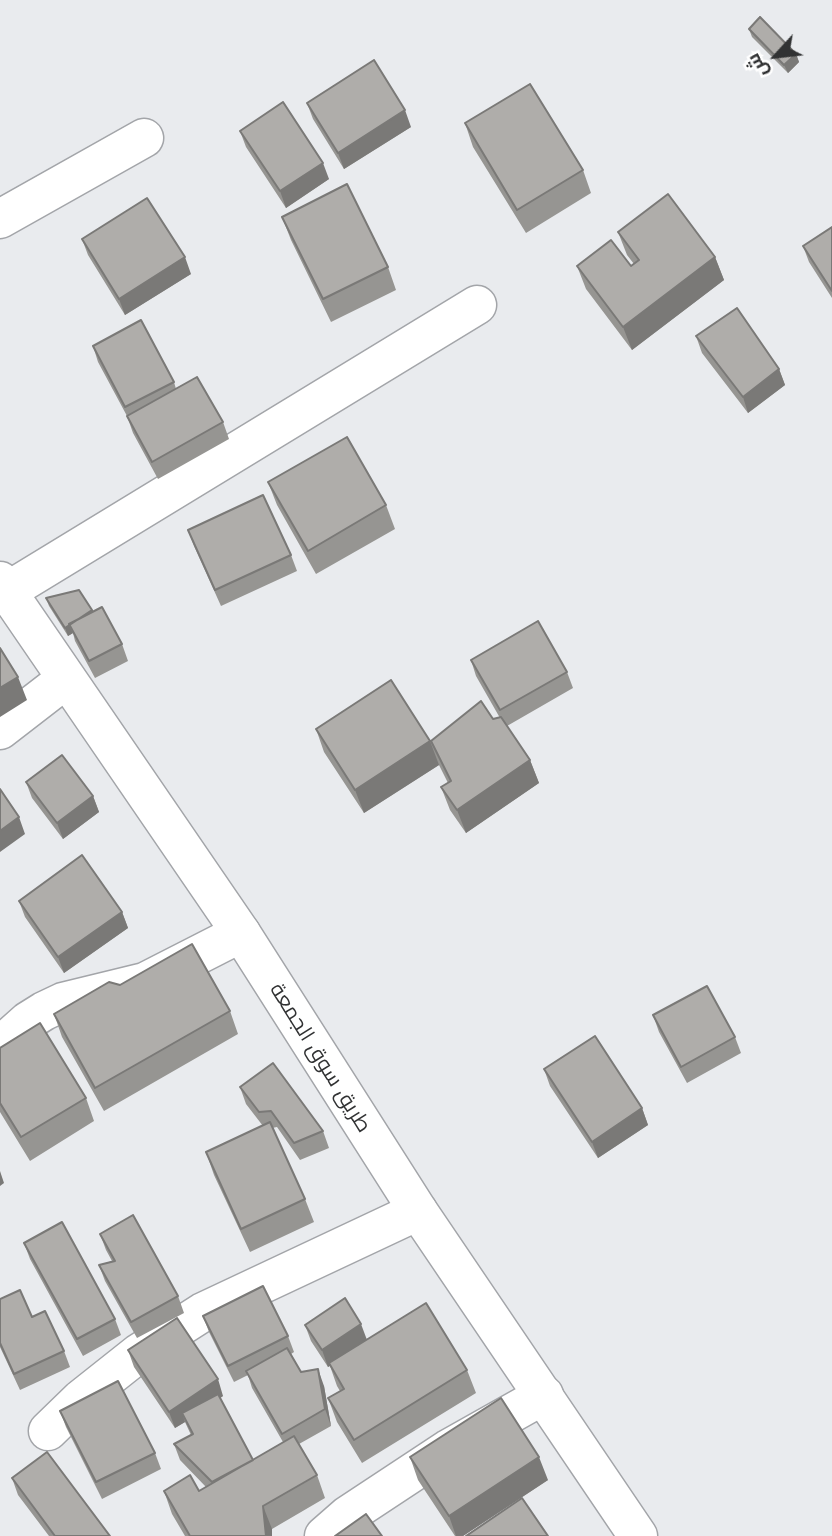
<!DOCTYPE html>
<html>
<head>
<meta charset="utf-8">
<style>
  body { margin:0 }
  #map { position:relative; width:832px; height:1536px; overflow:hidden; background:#e9ebee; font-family:"Libre Baskerville",Cairo,serif }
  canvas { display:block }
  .north { position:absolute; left:741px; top:21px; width:70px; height:70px; -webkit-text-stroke:5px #fff; paint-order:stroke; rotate:243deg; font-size:19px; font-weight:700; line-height:28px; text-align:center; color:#313233 }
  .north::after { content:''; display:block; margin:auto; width:24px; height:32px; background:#313233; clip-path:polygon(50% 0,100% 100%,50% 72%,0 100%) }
</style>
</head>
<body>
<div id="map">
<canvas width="832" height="1536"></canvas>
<div class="north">ش</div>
</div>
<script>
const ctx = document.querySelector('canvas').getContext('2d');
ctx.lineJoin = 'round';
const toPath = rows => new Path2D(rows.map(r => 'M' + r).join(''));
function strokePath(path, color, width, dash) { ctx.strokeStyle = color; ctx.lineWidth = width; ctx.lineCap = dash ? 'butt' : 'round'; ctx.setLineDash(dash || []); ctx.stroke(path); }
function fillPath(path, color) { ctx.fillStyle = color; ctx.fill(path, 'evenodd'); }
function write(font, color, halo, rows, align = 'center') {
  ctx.font = font + ' "Libre Baskerville",Cairo,serif'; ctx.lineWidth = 7; ctx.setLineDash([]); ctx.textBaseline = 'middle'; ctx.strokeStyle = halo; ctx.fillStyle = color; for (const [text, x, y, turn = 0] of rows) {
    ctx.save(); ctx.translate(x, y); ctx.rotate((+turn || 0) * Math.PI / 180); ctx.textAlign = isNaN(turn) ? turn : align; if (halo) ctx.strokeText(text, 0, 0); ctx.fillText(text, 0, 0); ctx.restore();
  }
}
const minor = toPath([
  [0,219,144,138],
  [6,592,477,305],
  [0,730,66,679],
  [0,1046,28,1021,44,1011,63,1002,145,982,241,933],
  [48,1431,81,1399,139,1353,203,1312,418,1211],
  [324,1536,348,1515,448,1449,544,1395]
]);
const major = toPath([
  [0,581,241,933,418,1211,638,1536]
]);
strokePath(minor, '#a3a5a9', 41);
strokePath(major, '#a3a5a9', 41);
strokePath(minor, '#fff', 38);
strokePath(major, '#fff', 38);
fillPath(toPath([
  [749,29,796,54,799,62,788,73,752,37],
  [307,103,411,127,344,169,313,119],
  [465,123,583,170,591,193,526,233,473,147],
  [240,131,329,179,286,208,246,147],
  [282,217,388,267,396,290,331,322,291,240],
  [832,227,832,298,809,262,803,246],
  [618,232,715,257,724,280,632,350,586,289,577,266,631,266,634,264,627,255],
  [82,239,191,274,125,315,88,255],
  [696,336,779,369,785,385,748,413,702,353],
  [93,346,174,382,176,389,223,422,229,439,158,479,133,433,127,416,98,362],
  [268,482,386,505,395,529,316,574,277,505],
  [188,530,291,555,297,571,221,606,194,546],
  [46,598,92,610,122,644,128,661,95,678,75,641,73,633,68,636,49,606],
  [471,660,567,672,573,688,507,726,530,760,539,783,466,833,450,810,441,787,448,783,439,765,431,741,493,719,500,718,476,676],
  [316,729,431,741,439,765,364,813,324,752],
  [26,782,93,796,99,812,63,839,32,798],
  [19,901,122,912,128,928,64,973,25,917],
  [230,1011,238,1034,104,1111,62,1037,54,1014],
  [653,1015,735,1037,741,1053,687,1083,659,1032],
  [0,1048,86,1098,94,1121,30,1161,0,1112],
  [544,1069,642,1108,648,1125,598,1158,550,1086],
  [240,1087,323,1131,329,1148,300,1160,277,1127,272,1128,305,1199,314,1222,250,1252,214,1175,206,1152,263,1126,246,1104],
  [100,1234,178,1296,184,1313,137,1338,105,1281,99,1265,112,1261,106,1250],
  [24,1243,115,1319,121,1335,83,1356,30,1259],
  [0,1299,32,1317,64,1351,70,1367,20,1390,0,1347],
  [203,1316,288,1336,294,1352,291,1354,301,1372,324,1386,331,1426,299,1444,317,1475,325,1498,272,1529,272,1536,185,1536,172,1514,164,1491,199,1491,206,1487,180,1460,174,1444,191,1435,185,1422,175,1428,134,1367,128,1350,223,1396,220,1398,253,1460,283,1442,252,1388,248,1375,234,1382,209,1332],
  [305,1325,367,1339,467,1370,476,1393,362,1463,337,1422,328,1398,340,1391,337,1386,330,1366,328,1367,311,1341],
  [60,1411,155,1453,161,1469,102,1499,66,1427],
  [410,1457,548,1480,463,1536,455,1536,418,1480],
  [12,1478,110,1536,49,1536,18,1495]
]), '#969592');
fillPath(toPath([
  [796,54,799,62,788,73,784,65],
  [405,110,411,127,344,169,338,153],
  [323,163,329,179,286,208,280,191],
  [185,257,191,274,125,315,119,299],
  [715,257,724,280,632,350,623,327],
  [779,369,785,385,748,413,743,397],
  [69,625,73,633,68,636,65,628],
  [18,677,27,700,0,717,0,688],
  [430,741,439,765,364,813,355,790],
  [530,760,539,783,466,833,457,810],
  [93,796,99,812,63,839,57,823],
  [19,817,25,834,0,852,0,831],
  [122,912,128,928,64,973,58,957],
  [642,1108,648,1125,598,1158,592,1142],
  [0,1171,4,1183,0,1186],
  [361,1324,367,1340,328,1367,322,1350],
  [318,1369,324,1386,331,1426,325,1409],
  [218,1379,223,1396,186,1421,182,1413,185,1422,175,1428,169,1412],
  [539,1457,548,1480,463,1536,456,1536,449,1516],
  [263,1506,272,1529,272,1536,266,1536]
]), '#7a7977');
const building = toPath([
  [760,17,796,54,784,65,749,29,760,17],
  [374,60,405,110,338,153,307,103,374,60],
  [530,84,583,170,517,210,465,123,530,84],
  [283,102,323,163,280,191,240,131,283,102],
  [347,184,388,267,323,299,282,217,347,184],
  [668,194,715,257,623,327,577,266,611,240,631,266,639,260,618,232,668,194],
  [147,198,185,257,119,299,82,239,147,198],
  [832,227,832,291,803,246,832,227],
  [737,308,779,369,743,397,696,336,737,308],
  [141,320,174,382,125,407,93,346,141,320],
  [197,377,223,422,152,462,127,416,197,377],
  [347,437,386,505,308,551,268,482,347,437],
  [263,495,291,555,215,590,188,530,263,495],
  [79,590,92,610,65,628,46,598,79,590],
  [102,607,122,644,89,661,69,624,102,607],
  [538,621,567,672,500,710,471,660,538,621],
  [0,648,18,677,0,688,0,648],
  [391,680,430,741,355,790,316,729,391,680],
  [481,701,493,719,501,717,530,760,457,810,441,787,451,781,431,741,481,701],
  [62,755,93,796,57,823,26,782,62,755],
  [0,789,19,817,0,831,0,789],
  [82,855,122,912,58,957,19,901,82,855],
  [192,944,230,1011,95,1088,54,1014,109,982,120,985,192,944],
  [707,986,735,1037,681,1067,653,1015,707,986],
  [40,1023,86,1098,21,1137,0,1103,0,1048,40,1023],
  [595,1036,642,1108,592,1142,544,1069,595,1036],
  [273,1063,323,1131,294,1143,271,1111,259,1112,240,1087,273,1063],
  [270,1122,305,1199,241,1229,206,1152,270,1122],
  [133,1215,178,1296,131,1322,99,1265,115,1261,100,1234,133,1215],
  [62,1222,115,1319,77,1339,24,1243,62,1222],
  [263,1286,288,1336,228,1366,203,1316,263,1286],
  [20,1290,32,1317,45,1311,64,1351,14,1374,0,1343,0,1299,20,1290],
  [345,1298,361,1324,322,1350,305,1325,345,1298],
  [426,1303,467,1370,354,1440,328,1398,344,1389,329,1363,426,1303],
  [177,1318,218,1379,169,1412,128,1350,177,1318],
  [287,1348,301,1372,318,1369,325,1409,282,1434,246,1371,287,1348],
  [118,1381,155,1453,96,1482,60,1411,118,1381],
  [218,1394,253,1460,212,1482,174,1444,193,1434,182,1413,218,1394],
  [501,1398,539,1457,449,1516,410,1457,501,1398],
  [294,1436,317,1475,263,1506,266,1536,190,1536,164,1491,190,1475,199,1491,294,1436],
  [47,1452,110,1536,55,1536,12,1478,47,1452],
  [522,1498,548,1536,466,1536,522,1498],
  [366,1514,382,1536,335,1536,366,1514]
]);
fillPath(building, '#afadaa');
strokePath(building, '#7a7977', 2);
write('21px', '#313233', '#fff', [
  ["طريق سوق الجمعة",320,1058,58]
]);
</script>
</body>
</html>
